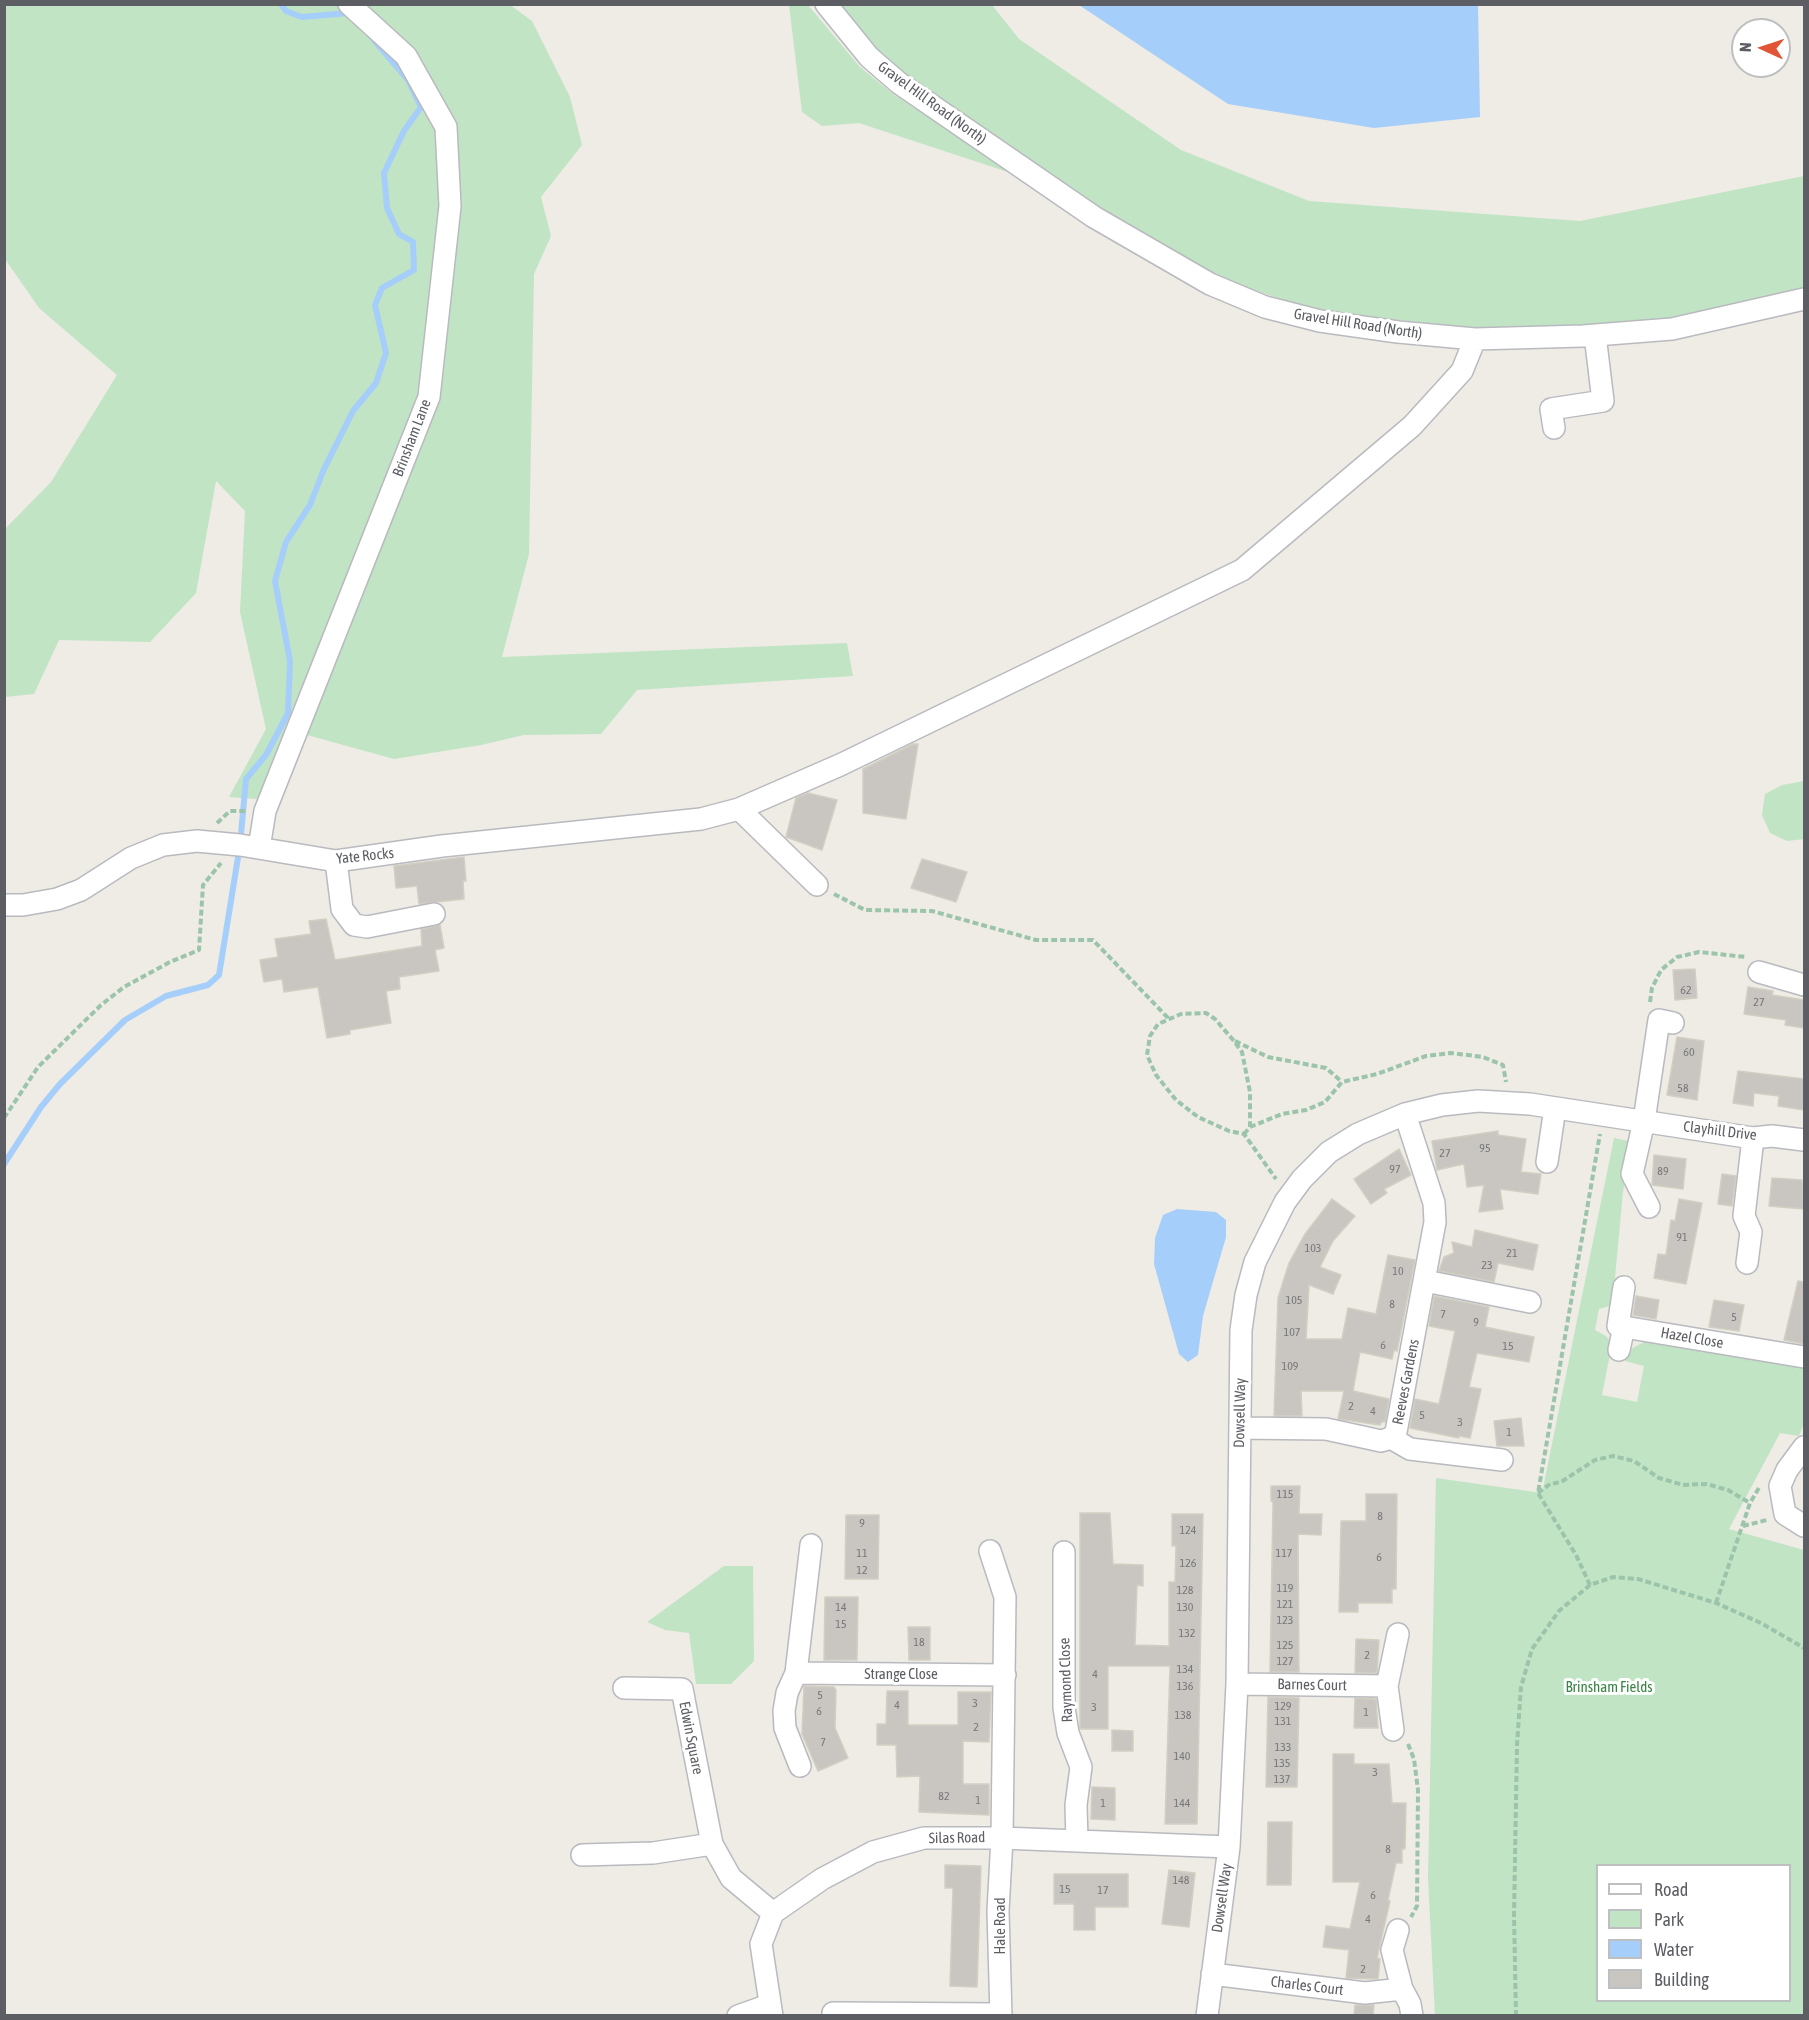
<!DOCTYPE html>
<html>
<head>
<meta charset="utf-8">
<style>
  body { margin:0 }
  #map { position:relative; width:1809px; height:2020px; overflow:hidden; background:#eeece4; font-family:"Asap Condensed",sans-serif }
  canvas { display:block }
  .frame { position:absolute; inset:0; border:6px solid #5c5e64; pointer-events:none }
  .legend { position:absolute; left:1596px; top:1864px; width:195px; height:138px; box-sizing:border-box; background:#fff; border:2px solid #bebfc1; margin:0; padding:8px 10px; list-style:none; font-size:18px; color:#5c5e64 }
  .legend li { display:flex; align-items:center; gap:12px; height:30px }
  .legend b { width:30px; border:2px solid #bebfc1 }
  .north { position:absolute; left:1731px; top:18px; width:60px; height:60px; box-sizing:border-box; background:#fff; border:2px solid #bebfc1; border-radius:50%; rotate:273deg; font-size:16px; font-weight:700; line-height:24px; text-align:center; color:#5c5e64 }
  .north::after { content:''; display:block; margin:auto; width:21px; height:27px; background:#e15436; clip-path:polygon(50% 0,100% 100%,50% 72%,0 100%) }
</style>
</head>
<body>
<div id="map">
<canvas width="1809" height="2020"></canvas>
<div class="frame"></div>
<ul class="legend">
<li><b style="height:8px;background:#fff"></b>Road</li>
<li><b style="height:16px;background:#c1e4c5"></b>Park</li>
<li><b style="height:16px;background:#a6cefb"></b>Water</li>
<li><b style="height:16px;background:#c9c6c1"></b>Building</li>
</ul>
<div class="north">N</div>
</div>
<script>
const ctx = document.querySelector('canvas').getContext('2d');
ctx.lineJoin = 'round';
function fillPath(path, color) { ctx.fillStyle = color; ctx.fill(path, 'evenodd'); }
const toPath = rows => new Path2D(rows.map(r => 'M' + r).join(''));
function strokePath(path, color, width, dash) { ctx.strokeStyle = color; ctx.lineWidth = width; ctx.lineCap = dash ? 'butt' : 'round'; ctx.setLineDash(dash || []); ctx.stroke(path); }
function write(font, color, halo, rows, align = 'center') {
  ctx.font = font + ' "Asap Condensed",sans-serif'; ctx.lineWidth = 6; ctx.setLineDash([]); ctx.textBaseline = 'middle'; ctx.strokeStyle = halo; ctx.fillStyle = color; for (const [text, x, y, turn = 0] of rows) {
    ctx.save(); ctx.translate(x, y); ctx.rotate((+turn || 0) * Math.PI / 180); ctx.textAlign = isNaN(turn) ? turn : align; if (halo) ctx.strokeText(text, 0, 0); ctx.fillText(text, 0, 0); ctx.restore();
  }
}
fillPath(toPath([
  [509,4,532,21,570,97,582,145,541,197,551,236,534,274,529,554,502,657,847,643,853,676,637,690,601,734,524,735,481,745,394,759,289,730,257,799,229,797,266,729,240,612,245,511,216,481,196,593,150,642,59,640,34,694,5,697,5,529,51,482,117,375,39,308,5,259,5,5],
  [789,5,808,5,860,67,893,94,1014,174,859,123,822,126,802,112],
  [839,5,992,5,1019,39,1181,150,1309,201,1580,221,1804,176,1804,291,1673,318,1583,325,1477,328,1320,312,1218,278,1099,209,892,69],
  [1804,781,1804,839,1787,841,1770,833,1762,815,1765,794,1782,785],
  [1614,1138,1633,1142,1623,1192,1613,1299,1610,1306,1599,1309,1595,1330,1606,1336,1612,1344,1602,1395,1637,1402,1644,1366,1625,1361,1627,1351,1644,1342,1804,1368,1804,1423,1799,1436,1780,1433,1729,1529,1804,1550,1804,2015,1435,2016,1428,1879,1436,1478,1542,1493],
  [1598,1866,1790,1866,1790,2000,1598,2000],
  [724,1566,753,1566,754,1661,731,1684,696,1684,689,1633,665,1630,647,1622]
]), '#c1e4c5');
fillPath(toPath([
  [1079,5,1478,5,1480,117,1374,128,1228,104],
  [1177,1209,1216,1212,1226,1220,1226,1237,1203,1316,1198,1355,1188,1362,1179,1354,1154,1264,1155,1238,1163,1215]
]), '#a6cefb');
strokePath(toPath([
  [281,4,286,11,302,17,349,13],
  [4,1164,41,1107,60,1084,125,1020,166,996,208,985,219,975,240,845,246,779,266,755,288,713,290,661,275,581,286,542,310,505,324,469,353,411,376,383,386,353,375,305,382,288,414,270,413,242,399,234,387,208,384,173,404,131,421,107,408,80,374,40]
]), '#a6cefb', 6);
const building = toPath([
  [913,744,918,744,906,819,863,813,863,769,913,744],
  [808,793,837,800,822,850,786,837,796,798,808,793],
  [464,857,466,881,463,881,464,899,419,904,417,886,396,888,394,866,464,857],
  [922,859,967,872,956,902,911,888,922,859],
  [326,919,335,960,422,946,421,929,440,925,444,948,435,950,439,971,399,977,400,989,386,991,391,1023,350,1030,350,1034,327,1038,318,987,284,992,282,979,264,982,260,960,278,957,275,939,311,934,309,921,326,919],
  [1695,969,1697,998,1675,1000,1673,970,1695,969],
  [1748,987,1773,991,1772,995,1804,1000,1804,1028,1785,1025,1786,1020,1744,1014,1748,987],
  [1677,1037,1704,1041,1697,1100,1667,1095,1677,1037],
  [1738,1071,1804,1079,1804,1110,1778,1106,1779,1096,1754,1093,1753,1106,1733,1103,1738,1071],
  [1498,1131,1498,1135,1526,1139,1521,1172,1541,1174,1538,1194,1500,1189,1503,1209,1479,1212,1484,1185,1467,1187,1464,1164,1437,1170,1432,1141,1498,1131],
  [1399,1149,1411,1175,1384,1189,1387,1193,1371,1204,1354,1179,1399,1149],
  [1654,1155,1686,1159,1683,1189,1652,1185,1654,1155],
  [1722,1174,1736,1176,1732,1206,1718,1204,1722,1174],
  [1772,1178,1802,1180,1804,1209,1769,1206,1772,1178],
  [1332,1199,1355,1216,1333,1241,1320,1267,1341,1275,1333,1294,1309,1285,1306,1339,1342,1339,1348,1308,1376,1314,1388,1255,1415,1260,1397,1351,1394,1350,1392,1359,1360,1352,1353,1391,1389,1399,1385,1422,1381,1422,1380,1425,1338,1419,1344,1391,1301,1391,1302,1416,1274,1416,1278,1298,1289,1263,1305,1234,1332,1199],
  [1679,1199,1702,1203,1686,1284,1654,1278,1658,1254,1666,1255,1671,1220,1675,1221,1679,1199],
  [1475,1230,1538,1245,1533,1270,1498,1263,1494,1282,1439,1271,1444,1257,1454,1253,1452,1242,1472,1247,1475,1230],
  [1798,1281,1804,1282,1804,1344,1784,1340,1798,1281],
  [1434,1296,1489,1307,1485,1327,1534,1337,1529,1362,1477,1353,1469,1387,1481,1389,1470,1438,1459,1436,1459,1438,1410,1428,1415,1399,1439,1404,1455,1331,1429,1326,1434,1296],
  [1636,1296,1659,1300,1656,1319,1633,1315,1636,1296],
  [1714,1300,1744,1305,1739,1331,1709,1327,1714,1300],
  [1521,1418,1524,1446,1497,1446,1494,1421,1521,1418],
  [1271,1486,1300,1486,1299,1514,1322,1514,1321,1535,1298,1534,1299,1672,1270,1672,1273,1502,1271,1501,1271,1486],
  [1366,1494,1397,1494,1396,1589,1392,1589,1392,1603,1358,1603,1358,1612,1339,1612,1341,1521,1366,1521,1366,1494],
  [1080,1513,1110,1513,1113,1564,1143,1565,1143,1586,1137,1585,1135,1645,1169,1646,1169,1582,1175,1582,1176,1546,1172,1546,1172,1514,1203,1514,1197,1824,1165,1824,1170,1666,1108,1666,1108,1729,1080,1729,1080,1513],
  [846,1515,879,1515,878,1579,845,1579,846,1515],
  [825,1597,858,1597,857,1660,824,1660,825,1597],
  [908,1627,930,1627,930,1660,909,1660,908,1627],
  [1356,1639,1379,1640,1377,1673,1355,1673,1356,1639],
  [804,1686,834,1687,836,1690,835,1728,848,1758,818,1771,802,1734,804,1686],
  [887,1691,908,1691,908,1725,958,1725,958,1692,991,1692,989,1742,963,1741,963,1784,989,1784,989,1815,919,1812,920,1776,897,1777,896,1745,877,1745,877,1724,886,1724,887,1691],
  [1268,1697,1299,1698,1297,1787,1266,1787,1268,1697],
  [1355,1698,1376,1699,1378,1728,1354,1728,1355,1698],
  [1112,1730,1133,1731,1133,1751,1112,1751,1112,1730],
  [1333,1754,1354,1754,1354,1764,1389,1764,1392,1803,1406,1803,1405,1849,1402,1849,1402,1863,1396,1863,1388,1900,1390,1901,1377,1958,1380,1959,1378,1979,1346,1978,1349,1950,1323,1947,1326,1926,1350,1929,1360,1882,1333,1882,1333,1754],
  [1092,1787,1115,1788,1115,1820,1091,1819,1092,1787],
  [1268,1822,1292,1822,1291,1885,1267,1885,1268,1822],
  [945,1865,981,1866,977,1987,950,1986,953,1888,945,1888,945,1865],
  [1169,1870,1195,1873,1189,1927,1162,1924,1169,1870],
  [1054,1874,1128,1874,1128,1907,1095,1907,1095,1930,1074,1930,1074,1904,1054,1904,1054,1874],
  [1355,2005,1374,2005,1373,2016,1354,2016,1355,2005]
]);
fillPath(building, '#c9c6c1');
strokePath(building, '#d2cfc2', 1.5);
const minor = toPath([
  [826,4,869,57,899,83,1094,217,1210,284,1265,307,1320,321,1398,332,1475,339,1583,336,1672,329,1804,299],
  [1554,428,1551,409,1603,401,1595,335],
  [739,809,817,885],
  [259,848,265,811,429,397,450,206,446,127,406,56,349,4],
  [336,861,342,909,354,925,367,927,434,914],
  [4,905,23,905,57,899,81,890,131,858,163,845,197,841,240,845,336,861,442,846,701,819,739,809,840,765,1242,570,1412,426,1462,371,1475,339],
  [1759,972,1804,985],
  [1547,1162,1555,1108],
  [1649,1207,1632,1174,1644,1121,1659,1020,1673,1023],
  [1747,1263,1751,1232,1744,1216,1753,1138],
  [1425,1281,1530,1302],
  [1624,1287,1618,1326,1804,1357],
  [1619,1350,1624,1327],
  [1240,1428,1326,1429,1381,1441,1391,1438,1396,1432,1435,1222,1434,1203,1405,1114],
  [1391,1438,1410,1449,1502,1460],
  [1804,1447,1787,1470,1780,1486,1785,1514,1804,1526],
  [990,1551,1005,1597,1002,1838,998,1911,1001,2016],
  [1064,1552,1064,1708,1068,1733,1081,1767,1076,1805,1077,1841],
  [796,1673,1005,1675],
  [1237,1684,1387,1686],
  [624,1688,682,1689,712,1844,731,1878,773,1913],
  [1393,1730,1387,1686,1398,1634],
  [800,1766,785,1728,784,1711,787,1693,796,1673,811,1545],
  [582,1855,653,1853,712,1844],
  [1398,1930,1392,1950,1402,1989,1410,2004,1412,2016],
  [1212,1974,1365,1993,1402,1989],
  [738,2016,769,2005],
  [772,2016,761,1944,773,1913,822,1879,873,1852,924,1838,1002,1838,1229,1847],
  [833,2016,833,2013,1001,2014],
  [1207,2016,1229,1847,1237,1684,1241,1330,1246,1295,1255,1262,1285,1202,1302,1179,1329,1152,1358,1134,1405,1114,1442,1105,1478,1101,1530,1104,1753,1138,1772,1136,1804,1140]
]);
strokePath(minor, '#b9babf', 24);
strokePath(toPath([
  [217,823,230,811,247,811],
  [834,894,865,910,932,911,1036,940,1093,940,1169,1019],
  [1650,1002,1652,988,1661,970,1677,957,1699,952,1746,957],
  [1235,1041,1268,1057,1326,1068,1342,1082],
  [4,1118,38,1067,101,1005,124,987,170,962,199,950,203,885,221,863],
  [1250,1127,1282,1114,1306,1110,1325,1102,1342,1082,1377,1074,1426,1056,1451,1053,1483,1057,1503,1065,1506,1082],
  [1244,1134,1250,1127,1250,1092,1242,1052,1234,1041,1215,1019,1206,1013,1181,1014,1158,1024,1150,1036,1147,1055,1156,1075,1176,1100,1198,1117,1229,1131,1244,1134,1276,1179],
  [1538,1493,1550,1484,1561,1482,1595,1460,1613,1456,1634,1461,1659,1478,1683,1485,1707,1484,1728,1490,1750,1503],
  [1743,1526,1767,1520],
  [1590,1585,1576,1555,1538,1493,1600,1134],
  [1716,1603,1750,1503,1760,1486],
  [1408,1744,1414,1759,1418,1790,1417,1906,1411,1917],
  [1516,2016,1514,1915,1517,1745,1521,1687,1532,1649,1559,1611,1590,1585,1613,1577,1638,1579,1716,1603,1761,1623,1804,1648]
]), '#9bc4ab', 4, [6, 3]);
strokePath(minor, '#fff', 21);
write('12px', '#77787b', null, [
  ["62",1686,990],
  ["27",1759,1002],
  ["60",1689,1052],
  ["58",1683,1088],
  ["95",1485,1148],
  ["27",1445,1153],
  ["97",1395,1169],
  ["89",1663,1171],
  ["91",1682,1237],
  ["103",1313,1248],
  ["21",1512,1253],
  ["23",1487,1265],
  ["10",1398,1271],
  ["105",1294,1300],
  ["8",1392,1304],
  ["7",1443,1314],
  ["5",1734,1317],
  ["9",1476,1322],
  ["107",1292,1332],
  ["6",1383,1345],
  ["15",1508,1346],
  ["109",1290,1366],
  ["2",1351,1406],
  ["4",1373,1411],
  ["5",1422,1415],
  ["3",1460,1422],
  ["1",1509,1432],
  ["115",1285,1494],
  ["8",1380,1516],
  ["9",862,1523],
  ["124",1188,1530],
  ["11",862,1553],
  ["117",1284,1553],
  ["6",1379,1557],
  ["126",1188,1563],
  ["12",862,1570],
  ["119",1285,1588],
  ["128",1185,1590],
  ["121",1285,1604],
  ["14",841,1607],
  ["130",1185,1607],
  ["123",1285,1620],
  ["15",841,1624],
  ["132",1187,1633],
  ["18",919,1642],
  ["125",1285,1645],
  ["2",1367,1655],
  ["127",1285,1661],
  ["134",1185,1669],
  ["4",1095,1674],
  ["136",1185,1686],
  ["5",820,1695],
  ["3",975,1703],
  ["4",897,1705],
  ["129",1283,1706],
  ["3",1094,1707],
  ["6",819,1711],
  ["1",1366,1712],
  ["138",1183,1715],
  ["131",1283,1721],
  ["2",976,1727],
  ["7",823,1742],
  ["133",1283,1747],
  ["140",1182,1756],
  ["135",1282,1763],
  ["3",1375,1772],
  ["137",1282,1779],
  ["82",944,1796],
  ["1",978,1800],
  ["1",1103,1803],
  ["144",1182,1803],
  ["8",1388,1849],
  ["148",1181,1880],
  ["15",1065,1889],
  ["17",1103,1890],
  ["6",1373,1895],
  ["4",1368,1919],
  ["2",1363,1969]
]);
write('15px', '#5c5e64', '#fff', [
  ["Gravel Hill Road (North)",932,103,36],
  ["Gravel Hill Road (North)",1358,324,9],
  ["Brinsham Lane",412,438,-69],
  ["Yate Rocks",365,856,-6],
  ["Clayhill Drive",1720,1131,7],
  ["Hazel Close",1692,1338,10],
  ["Reeves Gardens",1406,1382,-79],
  ["Dowsell Way",1240,1413,-89],
  ["Strange Close",901,1674],
  ["Raymond Close",1066,1680,-92],
  ["Barnes Court",1312,1685,1],
  ["Edwin Square",691,1738,79],
  ["Silas Road",957,1838,-1],
  ["Dowsell Way",1222,1898,-82],
  ["Hale Road",1000,1926,-90],
  ["Charles Court",1307,1986,7]
]);
write('15px', '#398544', '#fff', [
  ["Brinsham Fields",1609,1687]
]);
</script>
</body>
</html>
